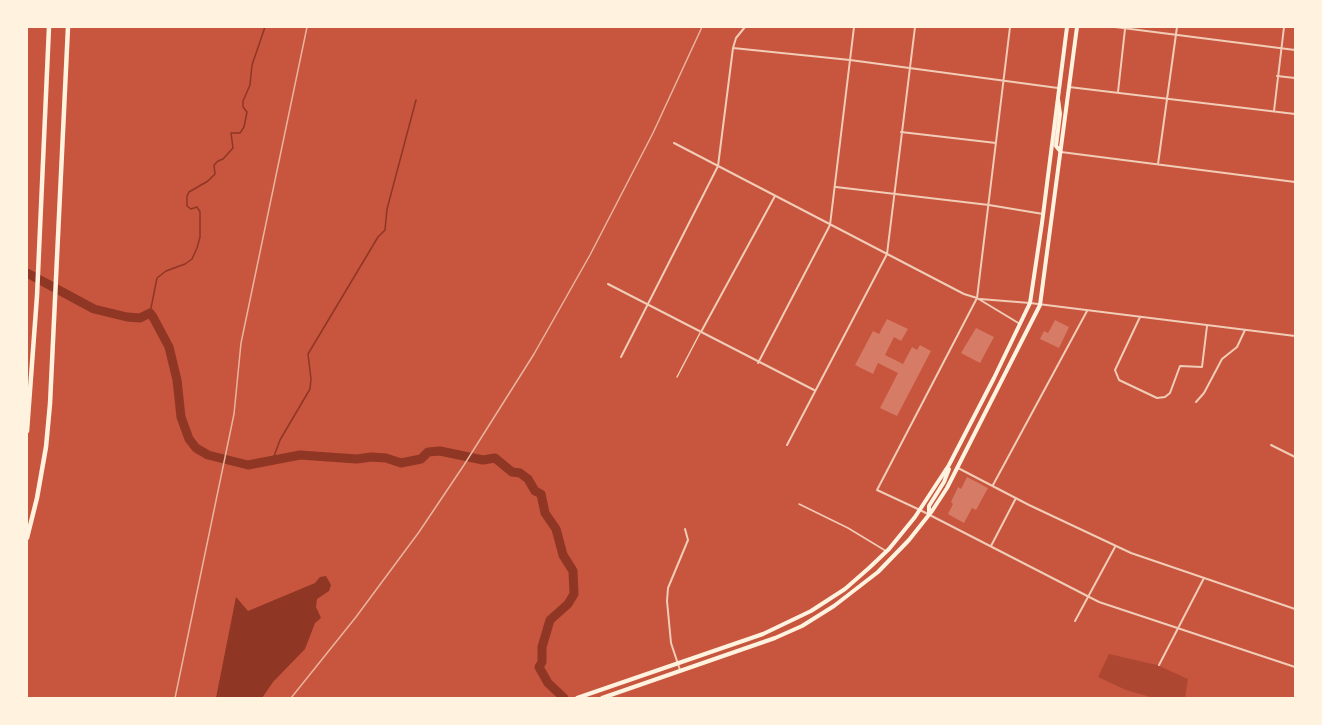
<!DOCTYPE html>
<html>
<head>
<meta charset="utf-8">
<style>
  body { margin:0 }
  #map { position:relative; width:1322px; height:725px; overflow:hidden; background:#c8553d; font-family:"Alegreya Sans",sans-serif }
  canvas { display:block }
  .frame { position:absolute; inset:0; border:28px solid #fff3e0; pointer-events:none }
</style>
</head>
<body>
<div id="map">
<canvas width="1322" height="725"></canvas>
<div class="frame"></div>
</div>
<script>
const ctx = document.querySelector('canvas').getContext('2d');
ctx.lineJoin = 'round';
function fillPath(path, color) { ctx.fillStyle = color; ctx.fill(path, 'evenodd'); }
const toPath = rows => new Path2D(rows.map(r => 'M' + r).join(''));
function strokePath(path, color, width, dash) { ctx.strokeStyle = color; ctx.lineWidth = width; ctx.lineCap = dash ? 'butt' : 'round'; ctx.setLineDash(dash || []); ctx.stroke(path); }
fillPath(toPath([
  [1109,654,1157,665,1188,679,1185,698,1154,698,1126,690,1098,677]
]), '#ae4732');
fillPath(toPath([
  [326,576,331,585,329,591,317,599,316,607,321,618,315,623,305,649,273,682,262,698,216,698,236,597,248,611,315,583,320,577]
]), '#8f3625');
strokePath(toPath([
  [150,313,157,278,166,271,185,264,192,259,197,248,200,237,200,212,197,207,191,209,187,206,187,196,189,192,208,181,215,174,214,165,218,161,223,159,233,148,231,133,240,133,244,127,247,112,243,107,243,101,250,85,252,65,265,27],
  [273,459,280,440,310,389,311,379,308,354,378,237,385,230,387,209,416,100]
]), '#8f3625', 1.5);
strokePath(toPath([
  [27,273,94,309,127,317,140,318,150,313,153,317,169,347,177,380,181,417,189,439,196,448,208,455,248,465,300,455,357,459,371,457,386,458,401,463,421,459,428,452,440,451,483,460,495,458,512,472,520,473,528,479,535,491,541,494,545,513,556,529,563,555,573,571,574,594,568,604,550,620,542,647,542,662,539,667,548,683,564,698]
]), '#8f3625', 9);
fillPath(toPath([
  [887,319,908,329,901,341,894,337,885,355,903,364,912,347,917,350,920,345,931,351,897,416,880,408,898,373,878,363,873,374,855,365,873,331,879,334],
  [1055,320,1069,327,1059,348,1040,339,1044,331,1048,333],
  [976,328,994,337,980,363,961,353],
  [967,477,988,488,976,510,972,508,964,523,948,514,953,504,951,502,958,487,961,489]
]), '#d67c66');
strokePath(toPath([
  [677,377,700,333],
  [799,504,848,528,886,551]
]), '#f1ccb7', 1.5);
strokePath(toPath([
  [1010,27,977,298,877,490,920,510,1099,602,1295,667],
  [1115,27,1295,50],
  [733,48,850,60,1058,88],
  [1277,76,1295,78],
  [1069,87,1295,114],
  [1118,92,1125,29],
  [1274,111,1284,27],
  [901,132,996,143],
  [674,143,964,294,977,298,1020,324],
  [1061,152,1295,182],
  [1158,164,1177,27],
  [836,187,989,205,1043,214],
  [608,284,814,390],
  [980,299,1030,303,1295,336],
  [1140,317,1115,370,1119,380,1157,398,1165,397,1170,393,1180,366,1202,367,1207,326],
  [701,332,775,196],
  [621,357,718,166,733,48,736,38,745,27],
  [758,363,830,225,854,27],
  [1196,402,1204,393,1222,359,1237,347,1245,330],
  [787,445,887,254,915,27],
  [1271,445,1295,457],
  [958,468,1029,505,1131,553,1295,609],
  [993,485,1087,311],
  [991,546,1016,498],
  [1075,621,1115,547],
  [1159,665,1204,578],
  [680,670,671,643,667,601,668,588,688,540,685,529]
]), '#f1ccb7', 2);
strokePath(toPath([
  [1058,99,1060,114,1056,146,1061,152],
  [929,514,929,506,944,482,949,469],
  [577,698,763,634,811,611,845,589,869,568,889,549,915,517,949,465,994,378,1030,303,1042,223,1067,27],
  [602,698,775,638,802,626,834,606,878,572,909,540,932,511,947,488,1040,305,1077,27]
]), '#fff3e0', 4);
strokePath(toPath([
  [27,431,37,296,49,27],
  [27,538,37,498,46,447,50,404,68,27]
]), '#fff3e0', 4.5);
strokePath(toPath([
  [175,698,234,414,241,343,250,300,307,27],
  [291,698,356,617,419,532,464,465,534,354,590,255,653,133,702,27]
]), '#e9b49f', 1.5);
</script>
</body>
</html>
